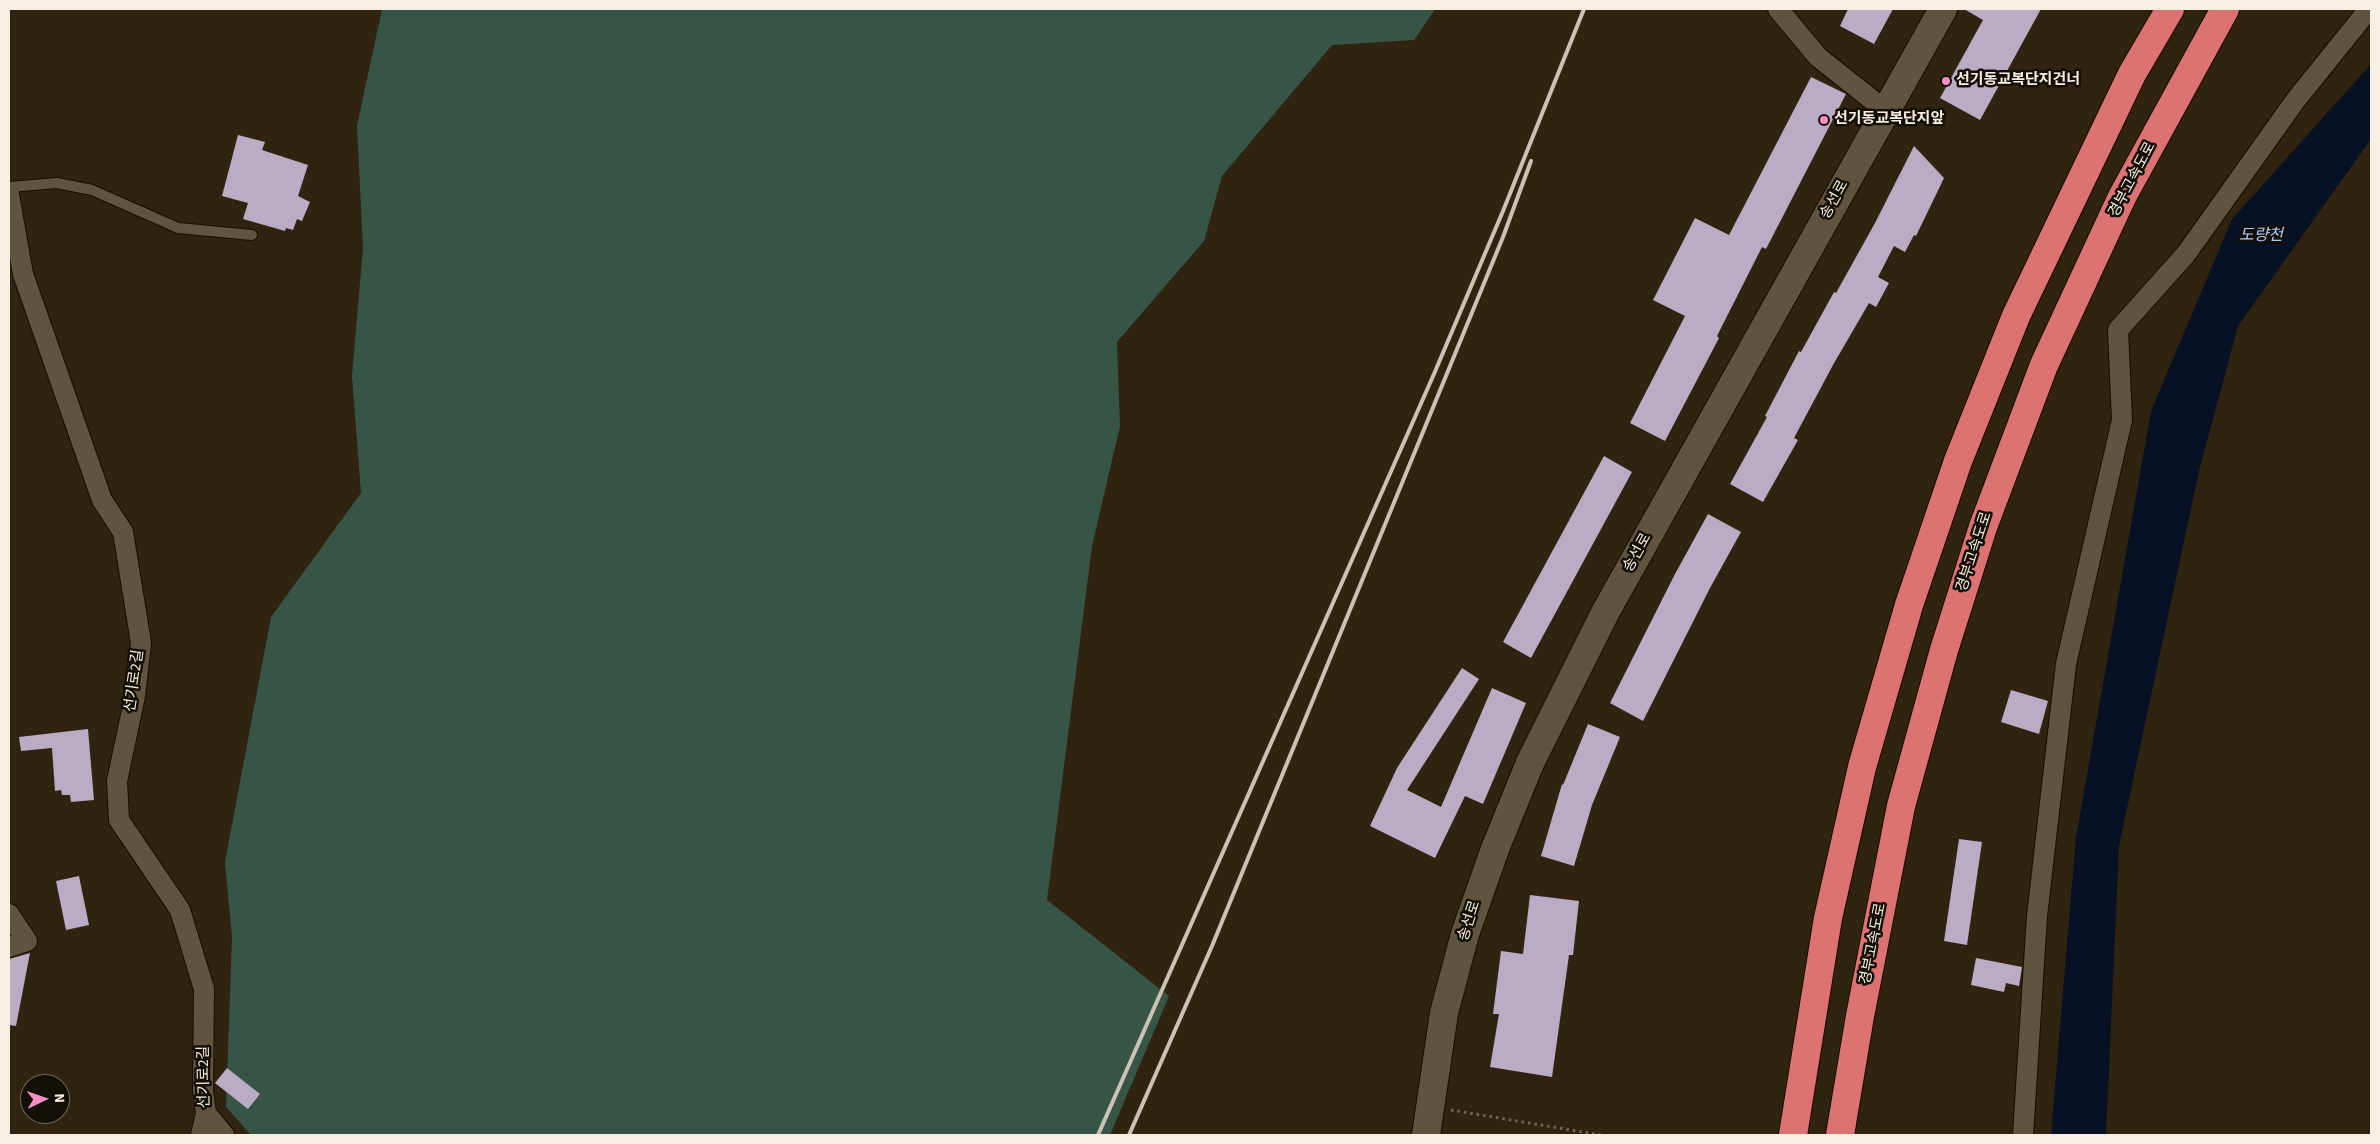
<!DOCTYPE html>
<html>
<head>
<meta charset="utf-8">
<style>
  body { margin:0 }
  #map { position:relative; width:2380px; height:1144px; overflow:hidden; background:#302410; font-family:"Source Sans 3",sans-serif }
  canvas { display:block }
  .frame { position:absolute; inset:0; border:10px solid #f6efe2; pointer-events:none }
  .north { position:absolute; left:20px; top:1074px; width:50px; height:50px; box-sizing:border-box; background:#140f06; border:1px solid #6e695e; border-radius:50%; rotate:87deg; font-size:14px; font-weight:700; line-height:20px; text-align:center; color:#f6efe2 }
  .north::after { content:''; display:block; margin:auto; width:18px; height:22px; background:#fb8fc5; clip-path:polygon(50% 0,100% 100%,50% 72%,0 100%) }
</style>
</head>
<body>
<div id="map">
<canvas width="2380" height="1144"></canvas>
<div class="frame"></div>
<div class="north">N</div>
</div>
<script>
const ctx = document.querySelector('canvas').getContext('2d');
ctx.lineJoin = 'round';
function fillPath(path, color) { ctx.fillStyle = color; ctx.fill(path, 'evenodd'); }
const toPath = rows => new Path2D(rows.map(r => 'M' + r).join(''));
function strokePath(path, color, width, dash) { ctx.strokeStyle = color; ctx.lineWidth = width; ctx.lineCap = dash ? 'butt' : 'round'; ctx.setLineDash(dash || []); ctx.stroke(path); }
function write(font, color, halo, rows, align = 'center') {
  ctx.font = font + ' "Source Sans 3","Noto Sans KR",sans-serif'; ctx.lineWidth = 5; ctx.setLineDash([]); ctx.textBaseline = 'middle'; ctx.strokeStyle = halo; ctx.fillStyle = color; for (const [text, x, y, turn = 0] of rows) {
    ctx.save(); ctx.translate(x, y); ctx.rotate((+turn || 0) * Math.PI / 180); ctx.textAlign = isNaN(turn) ? turn : align; if (halo) ctx.strokeText(text, 0, 0); ctx.fillText(text, 0, 0); ctx.restore();
  }
}
fillPath(toPath([
  [382,9,1435,9,1414,40,1332,45,1222,176,1204,241,1117,342,1120,426,1092,546,1047,900,1169,996,1110,1135,251,1135,226,1107,232,937,225,862,271,617,361,493,352,376,363,248,357,126]
]), '#375546');
fillPath(toPath([
  [2371,64,2371,139,2238,326,2199,471,2119,846,2106,1135,2051,1135,2076,837,2151,411,2232,219]
]), '#071124');
fillPath(toPath([
  [1848,9,1893,9,1874,44,1840,26],
  [1964,9,2041,9,1980,120,1940,98,1983,20],
  [1811,77,1846,94,1766,249,1762,247,1717,336,1719,338,1665,441,1630,423,1685,316,1653,300,1695,218,1729,235],
  [238,135,265,142,262,150,308,165,298,196,310,202,302,221,297,219,293,230,286,228,285,231,243,219,248,203,222,196],
  [1914,146,1944,178,1916,236,1914,235,1905,252,1894,246,1878,277,1889,283,1876,307,1869,303,1833,365,1794,438,1798,440,1763,502,1730,484,1767,417,1765,416,1799,351,1801,352,1834,292,1836,293,1875,223],
  [1604,456,1632,472,1531,658,1503,642],
  [1708,514,1741,532,1710,588,1643,721,1610,703,1675,574],
  [1462,668,1479,679,1407,790,1441,807,1492,688,1526,703,1483,804,1465,796,1435,858,1370,826,1397,768],
  [2011,690,2048,701,2039,734,2001,722],
  [1588,724,1620,737,1592,805,1574,866,1541,856,1562,784,1563,785],
  [88,729,94,800,71,802,70,795,62,795,61,790,55,791,52,748,21,751,19,737],
  [1959,839,1982,842,1967,945,1944,941],
  [79,876,89,925,66,930,56,881],
  [1530,895,1579,901,1573,955,1569,955,1552,1077,1490,1067,1499,1014,1493,1014,1501,951,1523,954],
  [30,953,16,1026,9,1025,9,959],
  [1976,958,2022,967,2019,986,2006,983,2004,992,1971,985],
  [227,1068,260,1094,248,1109,215,1083]
]), '#baacc4');
const service = toPath([
  [9,187,57,183,92,190,178,228,252,235]
]);
const minor = toPath([
  [1778,9,1818,57,1885,110],
  [9,195,23,274,102,500,123,532,141,643,135,696,117,781,119,820,180,910,204,989,203,1090,206,1113,201,1135],
  [9,914,27,941,9,947],
  [206,1113,224,1135],
  [2023,1135,2037,916,2066,664,2122,420,2118,330,2186,254,2295,101,2369,9]
]);
const secondary = toPath([
  [1426,1135,1444,1013,1465,934,1495,849,1530,763,1606,611,1943,9]
]);
const motorway = toPath([
  [1793,1135,1828,918,1862,767,1909,605,1958,461,2016,316,2132,74,2170,9],
  [1840,1135,1860,1016,1901,806,1944,650,1983,527,2044,365,2122,197,2225,9]
]);
strokePath(service, '#180d00', 12);
strokePath(minor, '#180d00', 22);
strokePath(secondary, '#180d00', 30);
strokePath(motorway, '#180d00', 30);
strokePath(toPath([
  [1451,1110,1601,1135]
]), '#706654', 3, [2.5, 4]);
strokePath(service, '#61543e', 10);
strokePath(minor, '#61543e', 20);
strokePath(secondary, '#61543e', 28);
strokePath(motorway, '#dd7273', 28);
strokePath(toPath([
  [1098,1135,1434,374,1503,211,1584,9],
  [1129,1135,1212,946,1503,237,1531,161]
]), '#cac2b4', 4);
for (const [x, y, r, color] of [
  [1946,81,5,"#fb8fc5"],
  [1824,120,5,"#fb8fc5"]
]) { const dot = new Path2D(); dot.arc(x, y, r, 0, 2 * Math.PI); ctx.fillStyle = color; ctx.fill(dot); strokePath(dot, '#140f06', 2); }
write('bold 15px', '#f6efe2', '#140f06', [
  ["선기동교복단지건너",1956,81],
  ["선기동교복단지앞",1834,120]
], 'left');
write('15px', '#f6efe2', '#140f06', [
  ["경부고속도로",2133,180,-62],
  ["송선로",1835,200,-61],
  ["경부고속도로",1975,552,-72],
  ["송선로",1638,553,-61],
  ["선기로2길",135,681,-82],
  ["송선로",1470,921,-72],
  ["경부고속도로",1874,944,-79],
  ["선기로2길",205,1077,-91]
]);
write('italic 16px', '#afcafa', '#140f06', [
  ["도량천",2261,236]
]);
</script>
</body>
</html>
